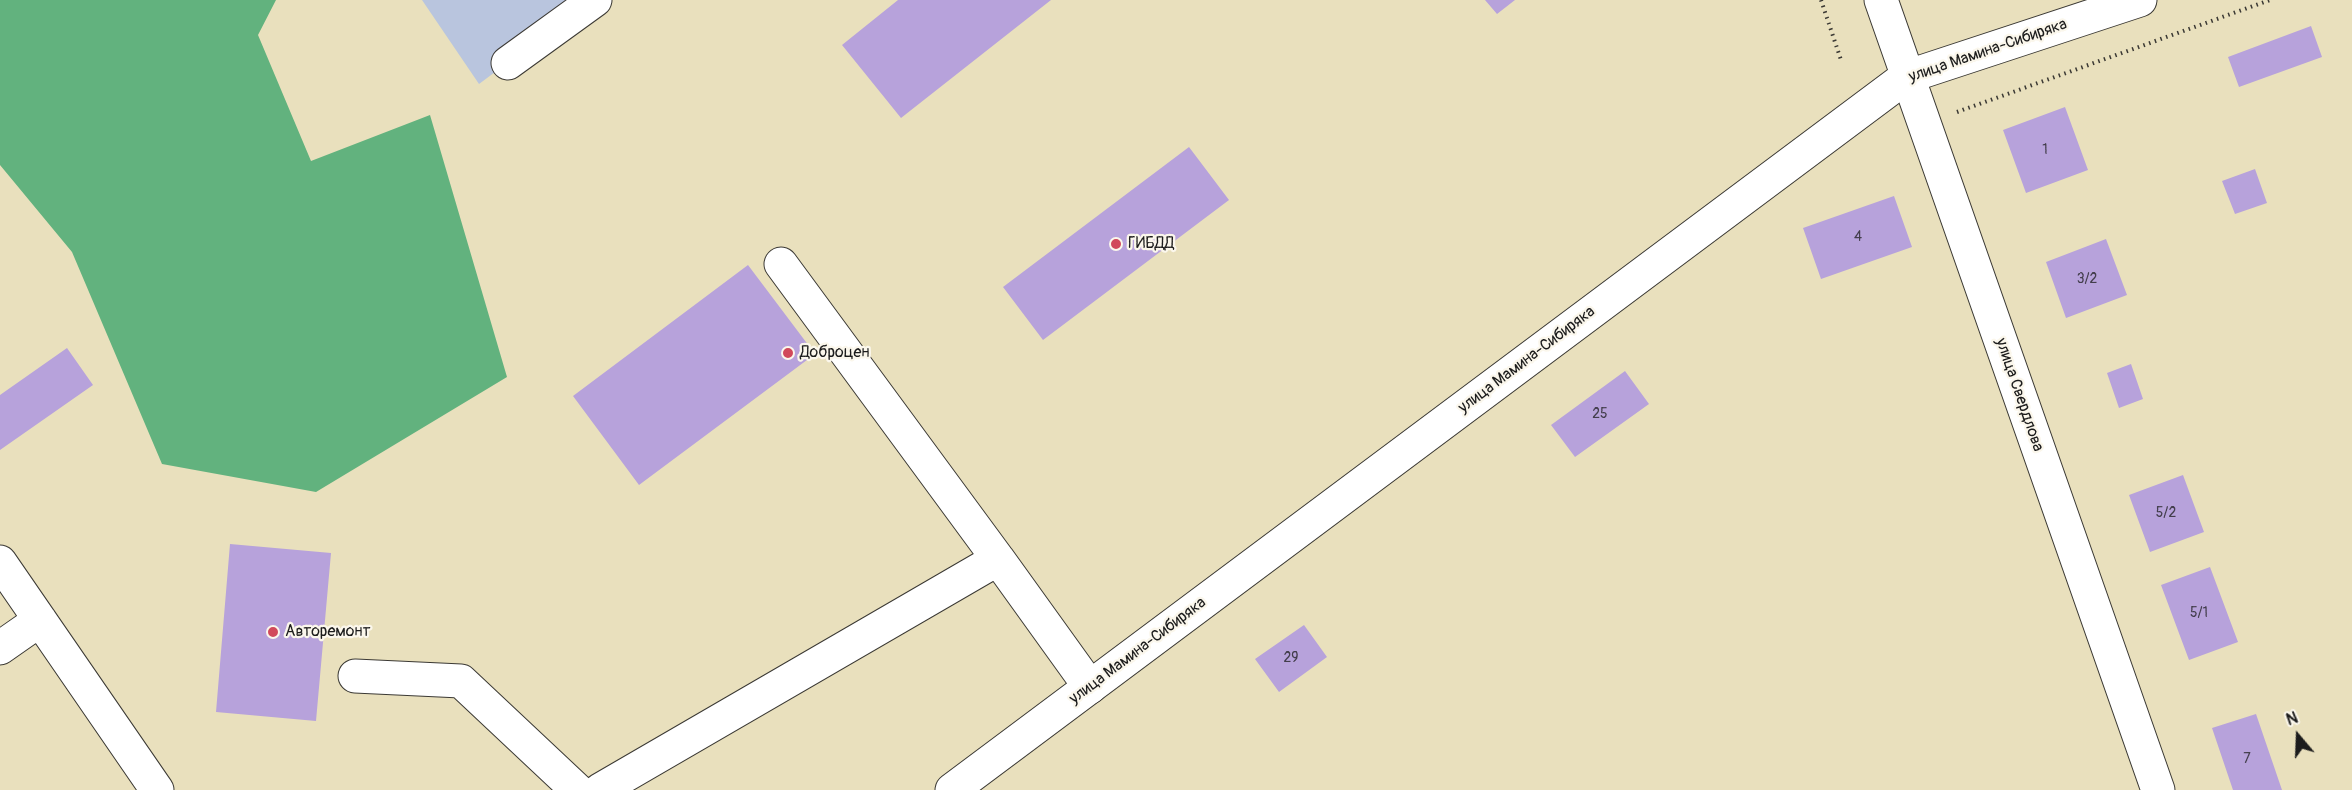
<!DOCTYPE html>
<html>
<head>
<meta charset="utf-8">
<style>
  body { margin:0 }
  #map { position:relative; width:2352px; height:790px; overflow:hidden; background:#e9e0bd; font-family:Pangolin,sans-serif }
  canvas { display:block }
  .north { position:absolute; left:2268px; top:706px; width:60px; height:60px; -webkit-text-stroke:4px #fbf7ec; paint-order:stroke; rotate:341deg; font-size:16px; font-weight:700; line-height:24px; text-align:center; color:#1c1c1c }
  .north::after { content:''; display:block; margin:auto; width:21px; height:27px; background:#1c1c1c; clip-path:polygon(50% 0,100% 100%,50% 72%,0 100%) }
</style>
</head>
<body>
<div id="map">
<canvas width="2352" height="790"></canvas>
<div class="north">N</div>
</div>
<script>
const ctx = document.querySelector('canvas').getContext('2d');
ctx.lineJoin = 'round';
function fillPath(path, color) { ctx.fillStyle = color; ctx.fill(path, 'evenodd'); }
const toPath = rows => new Path2D(rows.map(r => 'M' + r).join(''));
function strokePath(path, color, width, dash) { ctx.strokeStyle = color; ctx.lineWidth = width; ctx.lineCap = dash ? 'butt' : 'round'; ctx.setLineDash(dash || []); ctx.stroke(path); }
function write(font, color, halo, rows, align = 'center') {
  ctx.font = font + ' Pangolin,sans-serif'; ctx.lineWidth = 4.5; ctx.setLineDash([]); ctx.textBaseline = 'middle'; ctx.strokeStyle = halo; ctx.fillStyle = color; for (const [text, x, y, turn = 0] of rows) {
    ctx.save(); ctx.translate(x, y); ctx.rotate((+turn || 0) * Math.PI / 180); ctx.textAlign = isNaN(turn) ? turn : align; if (halo) ctx.strokeText(text, 0, 0); ctx.fillText(text, 0, 0); ctx.restore();
  }
}
fillPath(toPath([
  [422,0,592,0,479,84]
]), '#b9c5de');
fillPath(toPath([
  [0,0,276,0,258,35,311,161,430,115,507,377,316,492,162,464,72,252,0,165]
]), '#62b27e');
fillPath(toPath([
  [898,0,1051,0,901,118,842,45],
  [1485,0,1515,0,1497,14],
  [2311,26,2322,57,2239,87,2228,57],
  [2065,107,2088,170,2026,193,2003,130],
  [1189,147,1229,200,1043,340,1003,287],
  [2255,169,2267,203,2235,214,2222,181],
  [1894,196,1912,247,1821,279,1803,228],
  [2106,239,2127,295,2066,318,2046,262],
  [748,265,815,354,639,485,573,396],
  [67,348,93,385,0,450,0,395],
  [2131,364,2143,399,2119,408,2107,373],
  [1625,371,1649,404,1575,457,1551,425],
  [2183,475,2204,532,2150,552,2129,495],
  [230,544,331,553,316,721,216,712],
  [2210,567,2238,642,2189,660,2161,585],
  [1304,625,1327,657,1279,692,1255,659],
  [2256,714,2282,790,2233,790,2212,728]
]), '#b7a2db');
const minor = toPath([
  [1881,0,2158,790],
  [508,63,595,0],
  [781,264,998,559],
  [0,562,157,790],
  [0,648,40,620],
  [355,676,461,681,577,790],
  [600,790,998,559,1090,687]
]);
const major = toPath([
  [952,790,1906,77,2140,0]
]);
strokePath(minor, '#3b3934', 35);
strokePath(major, '#3b3934', 35);
strokePath(toPath([
  [1821,0,1841,60],
  [1957,112,2270,0]
]), '#3b3934', 4, [1.5, 4.5]);
strokePath(minor, '#fff', 33);
strokePath(major, '#fff', 33);
for (const [x, y, r, color] of [
  [1116,244,6,"#d1495b"],
  [788,353,6,"#d1495b"],
  [273,632,6,"#d1495b"]
]) { const dot = new Path2D(); dot.arc(x, y, r, 0, 2 * Math.PI); ctx.fillStyle = color; ctx.fill(dot); strokePath(dot, '#fbf7ec', 2); }
write('14px', '#433e4c', null, [
  ["1",2045,150],
  ["4",1858,237],
  ["3/2",2087,279],
  ["25",1600,414],
  ["5/2",2166,513],
  ["5/1",2199,613],
  ["29",1291,658],
  ["7",2247,759]
]);
write('16px', '#1c1c1c', '#fbf7ec', [
  ["улица Мамина-Сибиряка",1988,51,-19],
  ["улица Мамина-Сибиряка",1527,360,-37],
  ["улица Свердлова",2019,395,71],
  ["улица Мамина-Сибиряка",1138,651,-37]
]);
write('16px', '#1c1c1c', '#fbf7ec', [
  ["ГИБДД",1128,244],
  ["Доброцен",800,353],
  ["Авторемонт",285,632]
], 'left');
</script>
</body>
</html>
